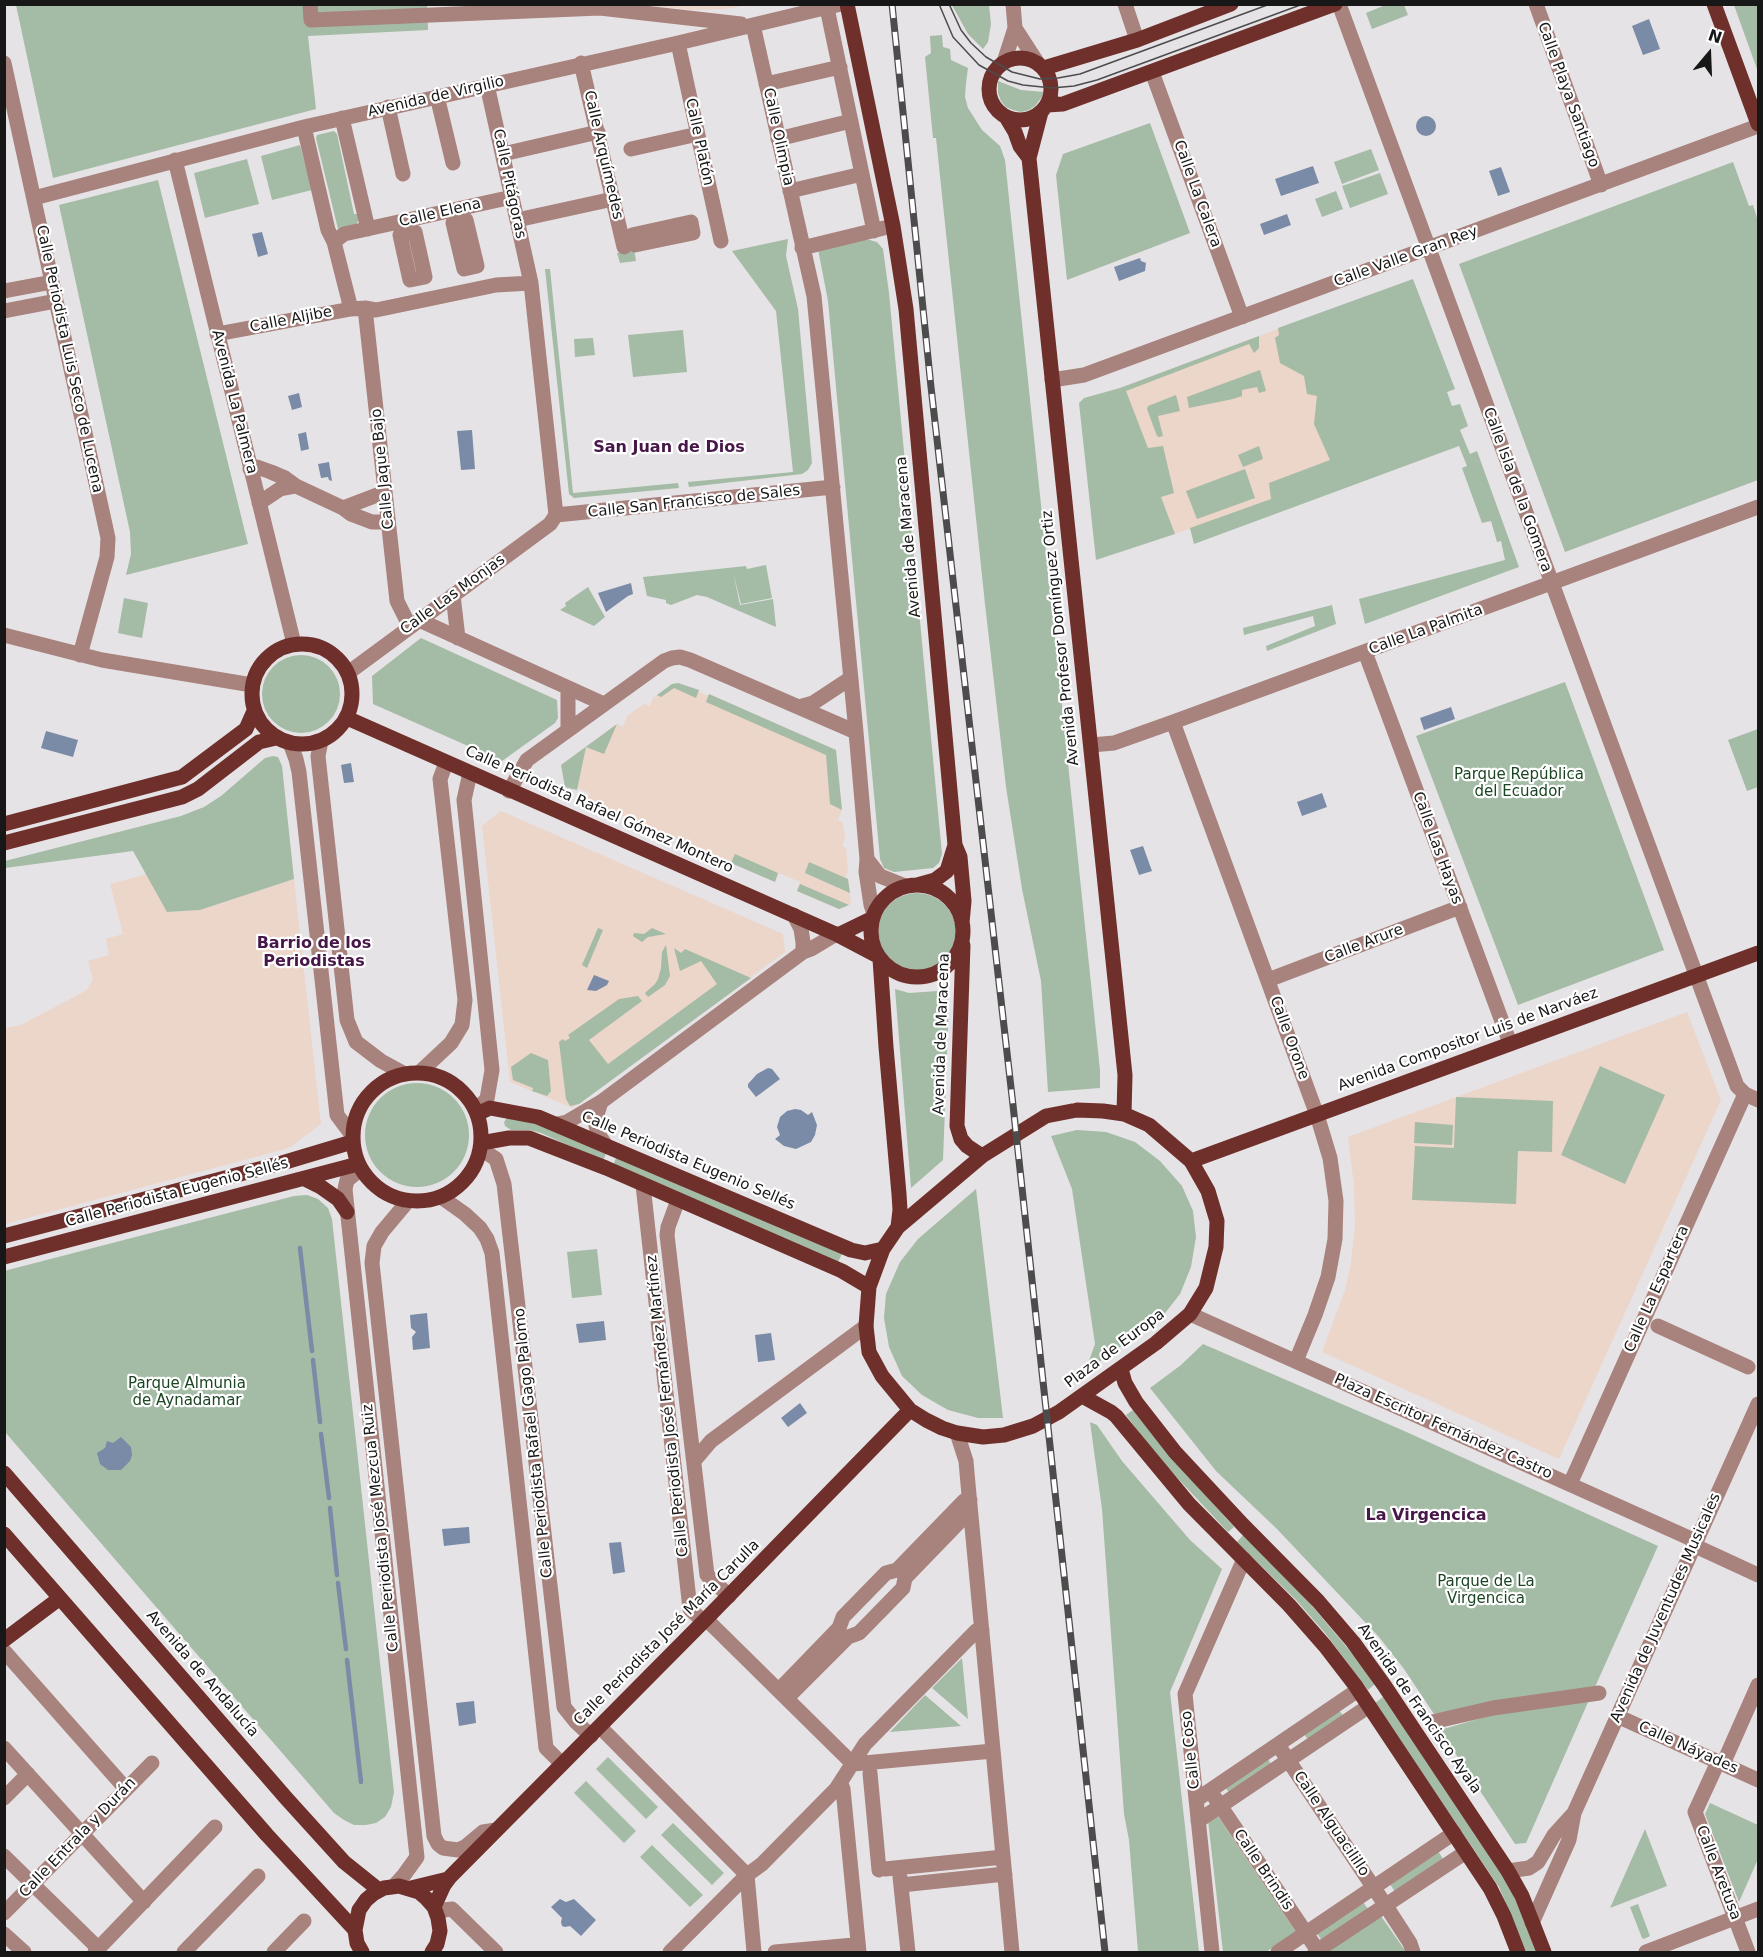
<!DOCTYPE html>
<html>
<head>
<meta charset="utf-8">
<style>
  body { margin:0 }
  #map { position:relative; width:1763px; height:1957px; overflow:hidden; background:#e6e3e6; font-family:"DejaVu Sans",sans-serif }
  canvas { display:block }
  .frame { position:absolute; inset:0; border:6px solid #181718; pointer-events:none }
  .north { position:absolute; left:1679px; top:24px; width:60px; height:60px; -webkit-text-stroke:4px #fff; paint-order:stroke; rotate:19deg; font-size:16px; font-weight:700; line-height:24px; text-align:center; color:#181718 }
  .north::after { content:''; display:block; margin:auto; width:21px; height:27px; background:#181718; clip-path:polygon(50% 0,100% 100%,50% 72%,0 100%) }
</style>
</head>
<body>
<div id="map">
<canvas width="1763" height="1957"></canvas>
<div class="frame"></div>
<div class="north">N</div>
</div>
<script>
const ctx = document.querySelector('canvas').getContext('2d');
ctx.lineJoin = 'round';
function fillPath(path, color) { ctx.fillStyle = color; ctx.fill(path, 'evenodd'); }
const toPath = rows => new Path2D(rows.map(r => 'M' + r).join(''));
function strokePath(path, color, width, dash) { ctx.strokeStyle = color; ctx.lineWidth = width; ctx.lineCap = dash ? 'butt' : 'round'; ctx.setLineDash(dash || []); ctx.stroke(path); }
function write(font, color, halo, rows, align = 'center') {
  ctx.font = font + ' "DejaVu Sans",sans-serif'; ctx.lineWidth = 4.5; ctx.setLineDash([]); ctx.textBaseline = 'middle'; ctx.strokeStyle = halo; ctx.fillStyle = color; for (const [text, x, y, turn = 0] of rows) {
    ctx.save(); ctx.translate(x, y); ctx.rotate((+turn || 0) * Math.PI / 180); ctx.textAlign = isNaN(turn) ? turn : align; if (halo) ctx.strokeText(text, 0, 0); ctx.fillText(text, 0, 0); ctx.restore();
  }
}
fillPath(toPath([
  [641,5,750,5,724,9,690,10],
  [1307,318,1363,466,1175,534,1120,388],
  [678,683,699,690,699,692,708,696,709,694,836,750,842,810,838,820,843,823,845,838,842,846,846,848,848,872,845,877,848,879,851,904,839,909,797,891,800,882,779,873,775,882,587,800,589,793,578,788,577,790,565,787,561,765,617,724,623,727,627,716,644,704,650,706,653,698,672,684],
  [501,811,783,934,785,952,573,1108,510,1082,482,826],
  [147,874,168,912,200,910,294,879,321,1124,289,1148,5,1224,5,1028,21,1025,87,990,93,979,88,961,109,955,106,939,123,934,110,884],
  [1687,1012,1721,1100,1559,1459,1322,1352,1345,1290,1351,1263,1355,1226,1354,1185,1348,1137]
]), '#ecd5c9');
fillPath(toPath([
  [1388,4,1404,5,1408,15,1372,29,1366,13],
  [16,5,427,5,428,30,308,36,316,109,53,178],
  [952,5,989,5,991,24,988,42,983,49,968,34],
  [1734,5,1758,5,1758,72],
  [942,35,943,47,950,49,951,60,968,68,966,83,965,97,968,108,982,130,1000,146,1005,160,1100,1070,1100,1088,1048,1092,1041,981,1022,889,1006,787,985,604,936,138,933,138,925,57,931,53,930,36],
  [998,81,1021,90,1044,92,1042,97,1035,106,1029,110,1021,112,1013,110,1006,107,1001,101,998,93],
  [1150,123,1190,233,1067,280,1056,175,1063,154],
  [334,131,337,134,354,214,359,214,360,218,355,226,338,229,316,138,317,135],
  [300,145,312,190,272,200,261,156],
  [1371,149,1379,170,1342,184,1334,162],
  [247,159,259,204,205,218,194,173],
  [1733,162,1749,206,1753,205,1758,221,1758,480,1565,552,1459,264],
  [1380,173,1388,194,1350,208,1342,186],
  [158,180,248,544,126,575,131,554,130,532,59,205],
  [1336,191,1343,209,1322,217,1315,199],
  [862,238,877,242,883,249,889,293,942,854,939,863,933,868,894,872,884,868,880,859,828,301,818,249],
  [788,239,786,256,798,309,812,463,808,470,802,474,689,487,688,482,793,472,776,311,732,251],
  [634,249,636,261,620,263,617,253],
  [545,269,550,269,573,493,678,483,679,488,574,498,569,494],
  [1413,279,1455,389,1447,392,1452,406,1460,404,1468,426,1460,430,1470,454,1477,451,1519,567,1365,624,1359,599,1505,560,1501,541,1497,542,1491,521,1482,523,1462,468,1467,466,1459,446,1194,544,1190,528,1271,499,1269,483,1330,460,1314,424,1317,396,1307,394,1304,376,1280,363,1275,338,1279,335,1278,328],
  [683,330,687,372,633,377,628,335],
  [1259,336,1259,348,1254,353,1249,344,1126,391,1148,448,1163,446,1174,493,1161,497,1175,534,1096,560,1079,403,1084,398,1120,388],
  [593,338,595,355,575,357,574,339],
  [1260,370,1266,391,1259,393,1257,387,1242,390,1242,396,1233,399,1189,408,1187,397],
  [1176,395,1180,411,1158,416,1163,436,1159,437,1157,436,1147,409,1148,406],
  [1259,446,1263,459,1243,467,1238,455],
  [1245,469,1255,498,1197,519,1186,491],
  [766,565,772,598,741,604,733,572,740,605,773,599,776,627,707,597,697,595,671,605,666,603,666,600,647,596,643,577,746,566,747,569],
  [588,587,605,617,594,626,560,610,566,606,565,603],
  [124,598,148,603,142,638,118,633],
  [1332,605,1336,624,1267,651,1266,646,1315,626,1313,616,1244,635,1243,628],
  [421,638,557,700,558,718,555,723,502,761,373,704,372,676],
  '262 694a39 39 0 1 1 78 0a39 39 0 1 1-78 0Z',
  [1565,682,1664,950,1518,1005,1416,736],
  [678,683,699,690,696,698,674,688,661,697,657,695,672,684],
  [709,694,836,750,842,810,830,804,826,755,706,702],
  [617,724,604,754,586,747,577,790,565,787,561,765],
  [1758,729,1758,787,1747,791,1728,740],
  [273,756,278,757,282,766,294,879,200,910,167,912,133,851,5,868,5,861,181,816,204,807,221,796,265,758],
  [735,854,778,873,775,882,731,863],
  [809,862,848,879,850,893,805,873],
  [800,884,849,905,839,909,797,891],
  '878 932a39 39 0 1 1 78 0a39 39 0 1 1-78 0Z',
  [598,928,603,930,587,968,582,965],
  [652,928,666,934,648,937,642,942,633,936,634,933,644,934],
  [666,945,670,976,665,985,648,997,645,993,655,984,658,979,661,968,662,952],
  [674,948,681,953,685,949,751,978,579,1104,570,1106,566,1099,559,1042,563,1039,565,1041,570,1038,568,1035,619,999,638,996,642,1001,589,1040,608,1064,717,984,701,961,680,971],
  [895,989,909,993,938,991,946,995,949,1002,943,1160,911,1188],
  [531,1053,548,1060,551,1091,547,1096,532,1091,533,1088,513,1080,511,1067],
  [1600,1066,1665,1095,1625,1184,1561,1155],
  '365 1135a52 52 0 1 1 104 0a52 52 0 1 1-104 0Z',
  [1456,1097,1553,1101,1552,1152,1518,1151,1516,1204,1412,1200,1415,1146,1454,1148],
  [507,1118,531,1120,607,1151,603,1161,541,1133,529,1130,511,1130,505,1126,504,1122],
  [1415,1122,1453,1125,1452,1145,1414,1143],
  [1077,1130,1106,1132,1135,1142,1160,1161,1182,1186,1193,1211,1196,1237,1191,1267,1180,1294,1162,1317,1085,1372,1095,1344,1072,1189,1051,1136],
  [617,1156,843,1252,838,1262,613,1165],
  [976,1189,1003,1418,978,1418,948,1410,922,1395,902,1376,889,1347,884,1318,886,1294,900,1262,918,1239],
  [307,1195,318,1199,328,1208,332,1219,394,1792,391,1807,385,1817,376,1823,366,1825,354,1825,344,1820,334,1813,5,1432,4,1271,294,1196],
  [597,1249,602,1295,572,1298,567,1252],
  [1203,1344,1402,1430,1658,1546,1595,1687,1434,1714,1404,1669,1379,1637,1277,1529,1216,1471,1150,1388,1181,1365],
  [1133,1410,1163,1448,1234,1527,1228,1532,1156,1455,1126,1415],
  [1090,1422,1097,1425,1122,1461,1190,1540,1222,1569,1170,1692,1199,1952,1138,1952,1129,1840,1124,1814,1102,1509],
  [1243,1535,1302,1594,1355,1657,1375,1684,1368,1690,1325,1633,1296,1600,1237,1542],
  [962,1658,968,1719,932,1688],
  [925,1695,961,1726,890,1732],
  [1383,1697,1508,1884,1522,1914,1536,1952,1526,1952,1499,1887,1375,1703],
  [1589,1700,1526,1843,1515,1844,1440,1730,1492,1715],
  [1339,1710,1344,1717,1309,1741,1304,1734],
  [608,1757,658,1807,646,1819,596,1769],
  [1267,1758,1272,1765,1230,1794,1225,1787],
  [586,1781,636,1831,624,1843,574,1793],
  [1710,1803,1758,1825,1758,1859,1739,1902,1705,1814],
  [1217,1815,1296,1932,1266,1952,1223,1952,1208,1820],
  [673,1823,724,1873,712,1885,661,1835],
  [1645,1829,1667,1886,1610,1908],
  [652,1845,703,1895,690,1907,640,1857],
  [1438,1851,1443,1859,1395,1892,1390,1884],
  [1362,1901,1369,1910,1323,1942,1316,1932],
  [1638,1904,1650,1936,1644,1939,1642,1938,1630,1907],
  [1381,1916,1406,1952,1327,1952]
]), '#a4bba6');
fillPath(toPath([
  [1649,19,1660,49,1643,55,1632,26],
  '1416 126a10 10 0 1 1 20 0a10 10 0 1 1-20 0Z',
  [1313,166,1319,183,1281,196,1275,179],
  [1501,167,1510,192,1498,196,1489,171],
  [1287,214,1291,225,1264,235,1260,224],
  [262,232,268,254,258,257,252,234],
  [1140,258,1141,261,1146,263,1145,271,1119,281,1114,267],
  [299,393,302,407,292,410,288,396],
  [472,430,475,469,461,470,457,431],
  [306,432,309,449,301,451,298,434],
  [329,462,332,481,329,480,328,477,321,478,318,464],
  [631,583,633,594,628,596,606,612,598,593],
  [1451,707,1455,719,1424,730,1420,718],
  [46,731,78,740,73,757,41,748],
  [351,763,354,782,344,783,341,765],
  [1322,793,1327,807,1302,816,1297,802],
  [1143,846,1152,871,1139,875,1130,850],
  [594,975,609,981,607,985,596,991,587,990],
  [768,1068,772,1069,780,1079,756,1097,748,1087,748,1084,757,1074],
  [795,1109,801,1110,808,1115,812,1112,817,1125,815,1135,811,1142,796,1149,784,1146,775,1139,780,1135,777,1127,780,1117,787,1111],
  [427,1313,430,1348,413,1350,412,1337,416,1332,411,1328,410,1315],
  [604,1321,606,1340,579,1343,576,1324],
  [771,1333,775,1360,758,1362,755,1335],
  [800,1403,807,1413,788,1427,781,1418],
  [121,1437,131,1447,132,1455,130,1461,121,1470,108,1470,100,1464,97,1453,105,1448,107,1441,113,1443],
  [469,1527,470,1543,444,1546,442,1529],
  [621,1542,625,1572,613,1574,609,1543],
  [474,1701,476,1723,459,1726,456,1703],
  [560,1899,566,1902,574,1899,596,1920,581,1936,570,1926,565,1927,562,1926,561,1922,562,1918,551,1907]
]), '#798ba6');
strokePath(toPath([
  [300,1248,312,1351],
  [313,1360,320,1422],
  [321,1434,329,1498],
  [330,1508,337,1575],
  [338,1583,346,1649],
  [347,1660,361,1782]
]), '#798ba6', 4.5);
strokePath(toPath([
  [310,4,311,20,600,8,741,24],
  [1125,4,1137,40],
  [1339,4,1737,1086,1745,1094,1758,1100],
  [1536,4,1601,185],
  [827,8,874,231],
  [753,25,814,296,856,732,867,859,866,872,871,905,874,914],
  [1015,28,1037,62],
  [678,43,721,241],
  [1004,62,1015,28,1013,4],
  [4,63,108,538,107,557,80,655],
  [581,63,624,247],
  [1152,72,1242,317],
  [766,84,840,67],
  [487,85,531,283,556,515],
  [437,96,453,163],
  [388,107,403,174],
  [342,118,368,229],
  [304,127,328,230,334,242,351,309],
  [778,139,851,121],
  [631,149,689,136],
  [503,154,598,132],
  [175,160,294,644],
  [790,191,862,174],
  [34,198,304,127,678,43,841,4],
  [466,220,477,266,464,269,453,223,466,220],
  [517,220,613,199],
  [415,232,425,277,410,280,400,235,415,232],
  [632,235,691,222,693,233,635,245],
  [334,242,344,234,512,197],
  [802,248,884,228],
  [4,291,52,282],
  [365,308,397,601,410,627],
  [4,311,56,301],
  [217,334,351,309,365,308,376,310,496,285,531,283],
  [1052,380,1084,375,1758,126],
  [250,469,257,467,271,472,285,478,296,486,343,508,351,514,372,522,388,522],
  [259,503,280,489,296,486],
  [343,508,385,492],
  [556,515,833,487],
  [453,595,458,638],
  [419,620,604,704],
  [4,635,102,660,252,685],
  [1365,652,1510,1043],
  [348,673,550,524,556,515],
  [568,688,568,730],
  [799,707,813,703,851,678],
  [1173,722,1317,1115,1330,1158,1336,1201,1335,1239,1328,1277,1315,1315,1296,1361],
  [321,741,318,756,347,1020,356,1042,381,1061,405,1074],
  [290,743,296,759,299,772,337,1115,352,1135],
  [1091,745,1114,743,1173,722,1758,507],
  [470,773,464,800,492,1070,487,1099,476,1110],
  [509,791,527,760,664,661,672,658,680,657,690,660,856,732],
  [867,859,880,876,905,886],
  [794,915,801,929,803,942,803,952],
  [1268,980,1460,907],
  [420,1072,451,1043,462,1025,465,1000,440,779,446,763],
  [601,1102,595,1121,598,1134,605,1144],
  [557,1124,567,1122,601,1102,803,952,811,949,836,934],
  [481,1149,496,1159,504,1184,564,1707,576,1722,591,1736],
  [361,1169,347,1180,345,1189,417,1857,404,1875,394,1886],
  [643,1185,690,1609,704,1622],
  [441,1197,465,1214,480,1228,487,1239,492,1253,546,1748,562,1764],
  [678,1200,668,1227,667,1235,707,1575,729,1596],
  [408,1201,382,1232,374,1246,372,1263,434,1836,438,1844,443,1848,458,1850,465,1847,483,1832,496,1830],
  [1190,1314,1696,1541],
  [1658,1326,1748,1367],
  [957,1433,966,1461,968,1484,1012,1952],
  [694,1461,711,1441,866,1326],
  [1570,1484,1745,1094],
  [1693,1545,1758,1575],
  [706,1619,853,1764],
  [4,1651,126,1789],
  [779,1690,839,1628,843,1617,886,1573,897,1570,964,1501,970,1500],
  [787,1698,848,1637,859,1633,903,1588,905,1578,965,1516,971,1516],
  [1617,1716,1758,1780],
  [1432,1722,1493,1708,1599,1693],
  [600,1727,747,1875],
  [1278,1745,1386,1906,1410,1943,1413,1952],
  [4,1748,144,1902],
  [1718,1762,1695,1812,1748,1952],
  [853,1764,993,1751],
  [1723,1764,1758,1685],
  [870,1773,879,1870],
  [841,1784,843,1789,859,1952],
  [4,1798,28,1774],
  [1215,1798,1318,1951],
  [1196,1800,1358,1690],
  [1198,1821,1369,1706],
  [4,1856,99,1949],
  [885,1869,1003,1857],
  [1508,1871,1529,1868,1538,1862,1554,1835,1574,1813],
  [747,1875,754,1952],
  [900,1877,908,1952],
  [901,1885,1005,1874],
  [436,1911,452,1909,496,1952],
  [4,1913,152,1763],
  [1532,1923,1569,1840,1574,1813,1758,1404],
  [4,1934,24,1952],
  [95,1952,215,1827],
  [184,1952,258,1876],
  [274,1952,304,1921],
  [670,1952,747,1875,762,1864,836,1789,865,1744,976,1631,982,1630],
  [775,1952,854,1945,855,1952],
  [1212,1952,1185,1694,1244,1559],
  [1278,1952,1454,1833],
  [1315,1952,1466,1852],
  [1646,1952,1758,1909]
]), '#a8827d', 15);
strokePath(toPath([
  [847,4,893,226,906,309,955,845,960,857,964,901,962,923],
  [1714,4,1758,124],
  '989 89a31 31 0 1 1 62 0a31 31 0 1 1-62 0Z',
  [1044,68,1137,40,1231,4],
  [1047,105,1063,104,1335,4],
  [1041,112,1029,158,1125,1075,1124,1114],
  [1006,117,1015,132,1020,146,1029,158],
  '252 694a50 50 0 1 1 100 0a50 50 0 1 1-100 0Z',
  [347,718,838,935,878,956],
  [4,824,182,777,246,729,254,711],
  [4,843,182,797,198,789,259,742,276,738],
  [917,885,935,880,947,871,955,845],
  '871 931a46 46 0 1 1 92 0a46 46 0 1 1-92 0Z',
  [838,935,873,918],
  [963,945,957,1126,961,1139,967,1146,982,1156],
  [880,959,886,1047,899,1194,900,1210,898,1227],
  '353 1137a64 64 0 1 1 128 0a64 64 0 1 1-128 0Z',
  [1077,1110,1103,1111,1124,1114,1149,1125,1191,1161,1208,1191,1217,1221,1216,1247,1206,1288,1190,1314,1156,1343,1059,1412,1033,1426,1004,1435,983,1437,957,1433,942,1428,926,1420,910,1410,882,1376,869,1352,866,1326,869,1287,883,1249,898,1227,982,1156,1046,1116,1077,1110],
  [477,1114,490,1108,538,1117,851,1250,865,1253,883,1249],
  [481,1143,509,1138,529,1138,606,1168,842,1271,869,1287],
  [1191,1161,1758,953],
  [305,1179,321,1187,338,1199,347,1212],
  [4,1236,282,1163,352,1142],
  [4,1257,358,1164],
  [1121,1369,1125,1383,1136,1402,1175,1452,1243,1525,1318,1601,1353,1642,1384,1685,1508,1871,1522,1896,1544,1952],
  [1082,1396,1111,1412,1116,1416,1189,1504,1289,1605,1325,1646,1355,1685,1490,1888,1504,1916,1518,1952],
  [4,1473,286,1798,344,1862,379,1890],
  [4,1534,267,1835,355,1930],
  [4,1640,60,1598],
  [411,1888,448,1879],
  [434,1907,444,1885,450,1877,706,1619,910,1410],
  [362,1952,357,1943,355,1930,359,1910,366,1900,373,1894,384,1888,399,1886,419,1892,426,1898,434,1907,438,1918,440,1931,437,1944,432,1952]
]), '#6f302b', 15);
strokePath(toPath([
  [939,4,953,37,979,65,1008,81,1023,85,1052,88,1074,86,1097,80,1303,4],
  [949,4,961,30,971,43,986,57,1012,72,1040,79,1058,78,1080,74,1270,4]
]), '#4d4c4d', 1.5);
const rail = toPath([
  [892,4,931,387,1013,1105,1105,1952]
]);
strokePath(rail, '#4d4c4d', 7);
strokePath(rail, '#fff', 4.5, [14]);
write('15px', '#181718', '#fff', [
  ["Calle Playa Santiago",1568,95,70],
  ["Avenida de Virgilio",436,97,-13],
  ["Calle Olimpia",778,137,78],
  ["Calle Platón",699,142,78],
  ["Calle Arquímedes",603,155,77],
  ["Calle Pitágoras",509,184,78],
  ["Calle La Calera",1197,194,70],
  ["Calle Elena",440,213,-13],
  ["Calle Valle Gran Rey",1406,257,-20],
  ["Calle Aljibe",291,320,-11],
  ["Calle Periodista Luis Seco de Lucena",69,359,78],
  ["Avenida La Palmera",234,402,76],
  ["Calle Jaque Bajo",383,469,-96],
  ["Calle Isla de la Gomera",1517,490,70],
  ["Calle San Francisco de Sales",694,502,-6],
  ["Avenida de Maracena",909,537,-95],
  ["Calle Las Monjas",453,595,-36],
  ["Calle La Palmita",1426,630,-20],
  ["Avenida Profesor Domínguez Ortiz",1061,638,-96],
  ["Calle Periodista Rafael Gómez Montero",599,810,24],
  ["Calle Las Hayas",1437,848,70],
  ["Calle Arure",1364,944,-21],
  ["Avenida de Maracena",942,1034,-88],
  ["Calle Orone",1289,1038,70],
  ["Avenida Compositor Luis de Narváez",1468,1040,-20],
  ["Calle Periodista Eugenio Sellés",688,1161,23],
  ["Calle Periodista Eugenio Sellés",177,1193,-15],
  ["Calle La Espartera",1657,1289,-66],
  ["Plaza de Europa",1115,1349,-37],
  ["Calle Periodista José Fernández Martínez",668,1406,-96],
  ["Plaza Escritor Fernández Castro",1443,1427,24],
  ["Calle Periodista Rafael Gago Palomo",534,1443,-96],
  ["Calle Periodista José Mezcua Ruiz",381,1528,-96],
  ["Avenida de Juventudes Musicales",1666,1608,-66],
  ["Calle Periodista José María Carulla",667,1633,-45],
  ["Avenida de Andalucía",202,1674,49],
  ["Avenida de Francisco Ayala",1419,1709,55],
  ["Calle Náyades",1688,1748,24],
  ["Calle Coso",1191,1750,-96],
  ["Calle Alguacilillo",1331,1824,56],
  ["Calle Entrala y Durán",78,1838,-46],
  ["Calle Brindis",1263,1870,56],
  ["Calle Aretusa",1718,1873,69]
]);
write('15px', '#1b4522', '#fff', [
  ["Parque República",1519,775],
  ["del Ecuador",1519,792],
  ["Parque Almunia",187,1384],
  ["de Aynadamar",187,1401],
  ["Parque de La",1486,1582],
  ["Virgencica",1486,1599]
]);
write('bold 16px', '#461748', '#fff', [
  ["San Juan de Dios",669,448],
  ["Barrio de los",314,944],
  ["Periodistas",314,962],
  ["La Virgencica",1426,1516]
]);
</script>
</body>
</html>
